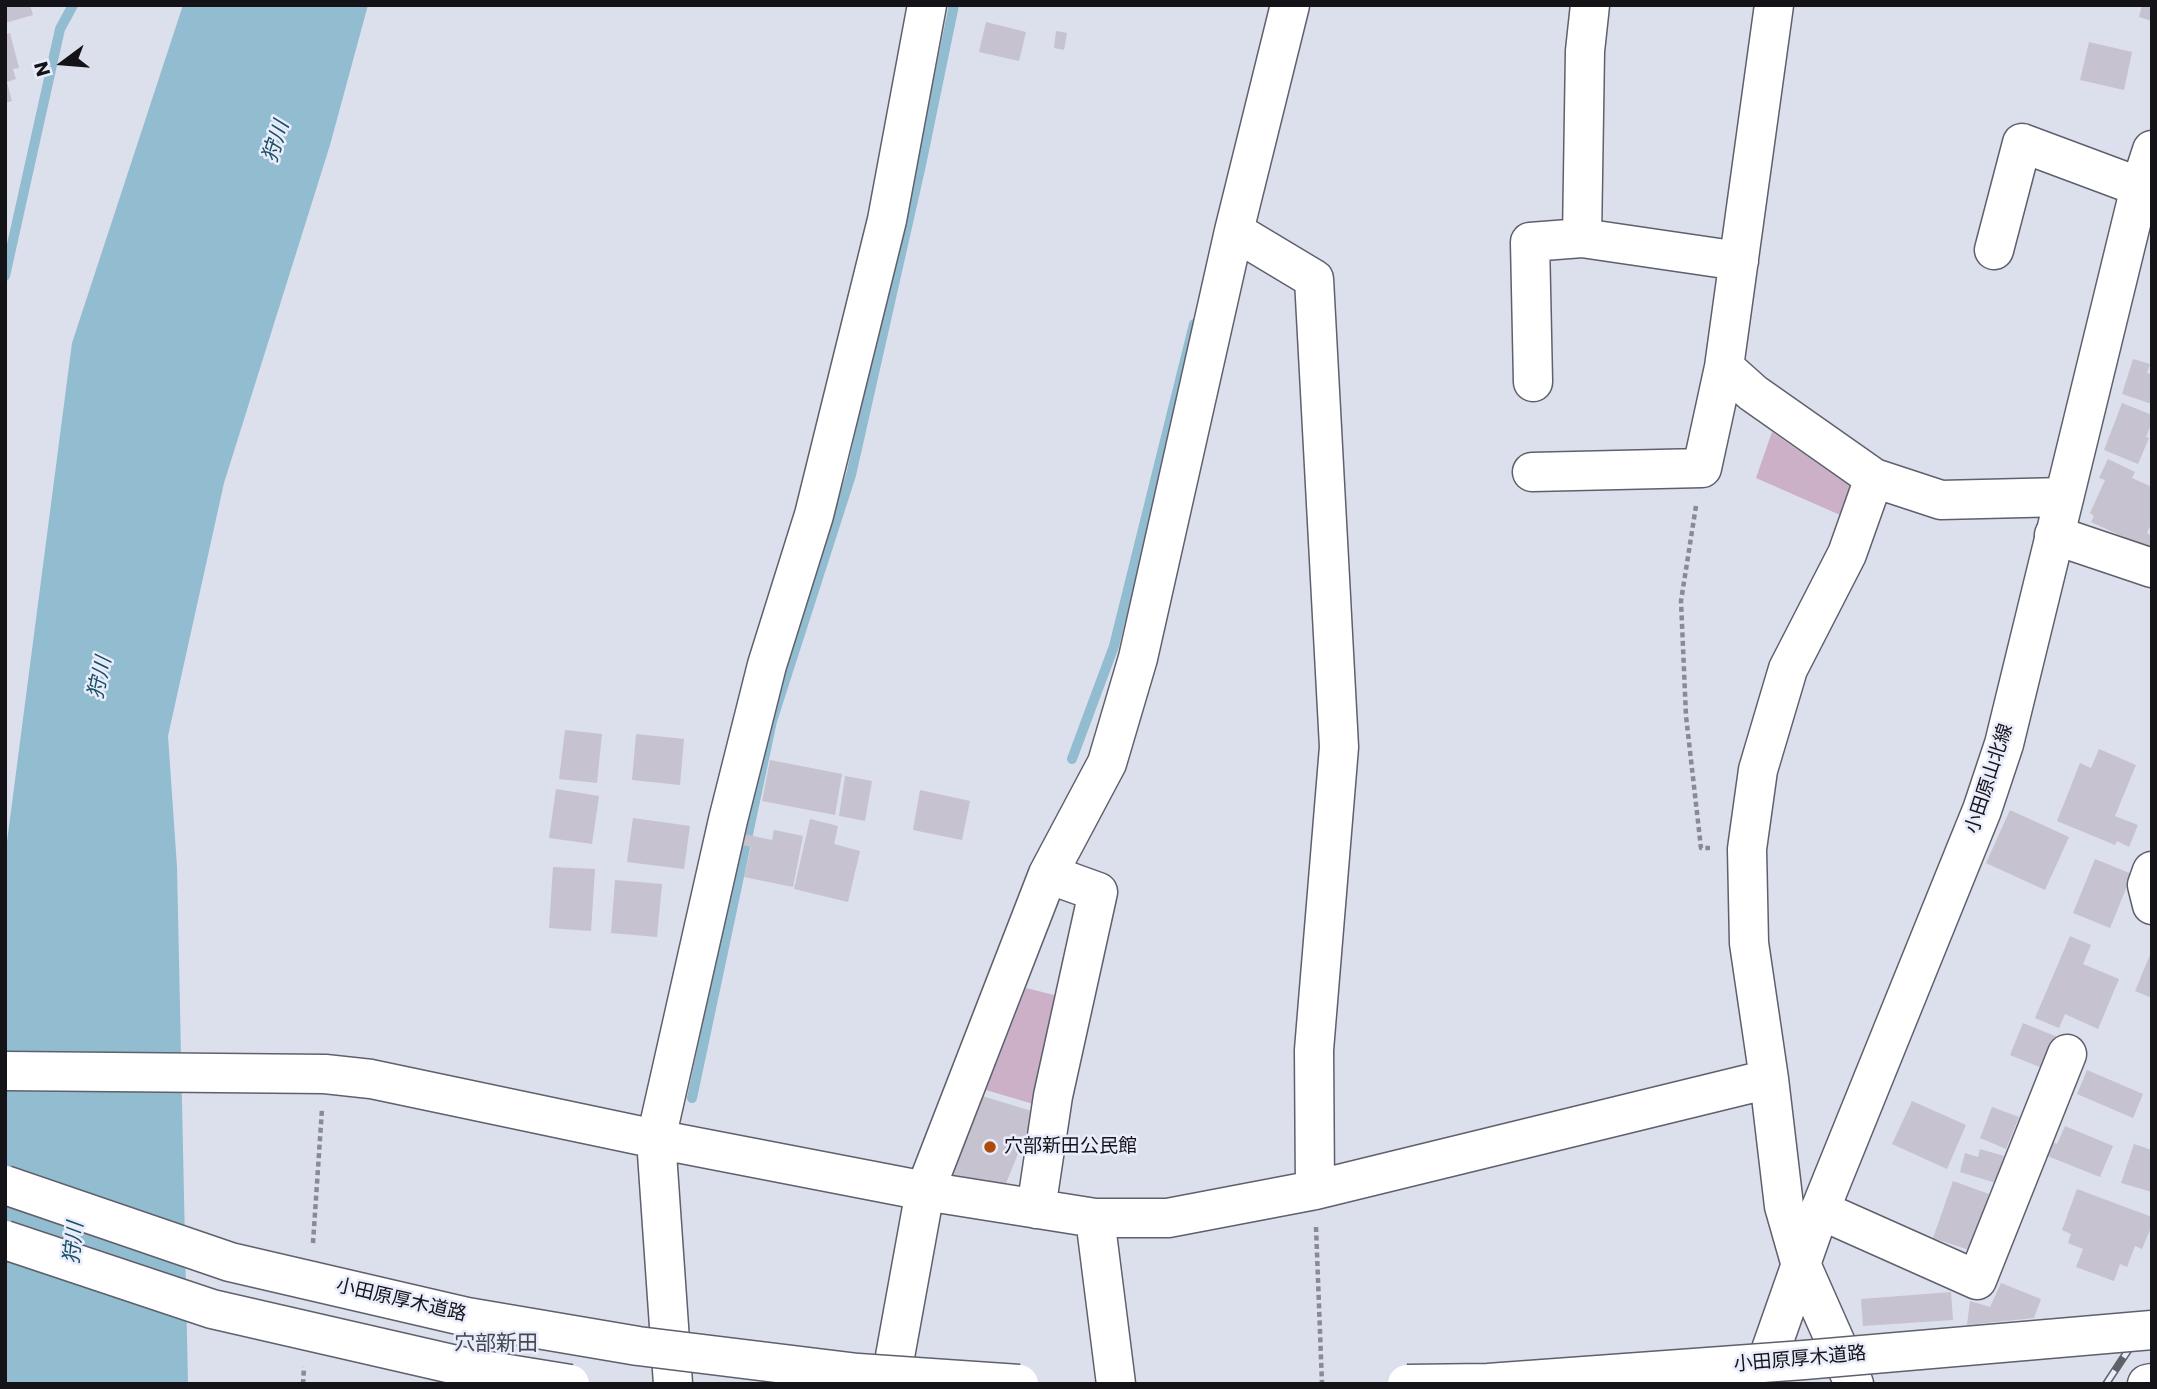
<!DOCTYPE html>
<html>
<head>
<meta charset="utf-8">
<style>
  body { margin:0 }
  #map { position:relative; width:2157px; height:1389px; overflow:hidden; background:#dcdfec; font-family:Poppins,sans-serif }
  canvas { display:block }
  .frame { position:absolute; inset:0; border:7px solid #131318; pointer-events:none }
  .north { position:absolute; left:28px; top:28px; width:70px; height:70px; -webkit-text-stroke:5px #e9ecfa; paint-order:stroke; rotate:254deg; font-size:19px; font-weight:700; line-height:28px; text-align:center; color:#131318 }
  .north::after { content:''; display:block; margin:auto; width:24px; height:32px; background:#131318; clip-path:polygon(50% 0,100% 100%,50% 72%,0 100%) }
</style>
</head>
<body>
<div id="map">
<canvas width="2157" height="1389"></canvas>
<div class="frame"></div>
<div class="north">N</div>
</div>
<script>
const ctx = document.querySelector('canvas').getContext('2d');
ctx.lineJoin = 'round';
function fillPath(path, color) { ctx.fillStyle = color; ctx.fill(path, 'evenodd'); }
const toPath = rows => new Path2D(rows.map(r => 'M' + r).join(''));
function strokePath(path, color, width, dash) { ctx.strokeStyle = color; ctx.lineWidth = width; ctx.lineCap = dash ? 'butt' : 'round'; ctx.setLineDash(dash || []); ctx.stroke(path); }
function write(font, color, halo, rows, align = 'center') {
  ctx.font = font + ' Poppins,"Noto Sans JP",sans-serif'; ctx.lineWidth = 5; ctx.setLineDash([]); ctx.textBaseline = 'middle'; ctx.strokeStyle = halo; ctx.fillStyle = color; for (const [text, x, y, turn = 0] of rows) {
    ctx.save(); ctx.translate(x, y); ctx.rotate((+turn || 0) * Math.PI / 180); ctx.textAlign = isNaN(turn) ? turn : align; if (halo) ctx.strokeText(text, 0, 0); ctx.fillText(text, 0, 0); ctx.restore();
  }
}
fillPath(toPath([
  [1772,432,1859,492,1847,518,1756,478],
  [1026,988,1062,997,1040,1106,986,1090]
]), '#cbb0c8');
fillPath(toPath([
  [183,5,368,5,330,145,224,483,168,736,177,867,188,1384,5,1384,5,857,72,343]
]), '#92bccf');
strokePath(toPath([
  [5,276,60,29,73,5],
  [1072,759,1114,646,1194,324],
  [692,1098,772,721,851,475,921,165,954,5]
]), '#92bccf', 10);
fillPath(toPath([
  [5,5,30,5,33,15,5,23],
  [2142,5,2152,5,2152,21,2139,17],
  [986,22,1026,32,1019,61,979,52],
  [1056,31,1067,33,1064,50,1054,48],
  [10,33,19,68,13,69,16,79,7,82,12,101,5,103,5,34],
  [2089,42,2132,52,2124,90,2080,80],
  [2133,359,2150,364,2147,373,2152,374,2152,404,2122,394],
  [2122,403,2152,415,2152,422,2146,437,2149,438,2138,464,2104,450],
  [2108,459,2135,472,2132,478,2152,487,2152,522,2147,533,2152,536,2152,550,2091,522,2094,516,2090,513,2105,480,2099,478],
  [565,730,602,734,597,783,559,779],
  [636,734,684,739,680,785,632,780],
  [2099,749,2136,765,2115,816,2138,825,2129,847,2117,841,2115,845,2057,821,2080,763,2091,768],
  [770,760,842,774,835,815,762,801],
  [845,776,872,781,865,821,839,816],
  [556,789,599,796,592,844,549,838],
  [920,790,970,801,962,840,913,830],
  [2010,810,2069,837,2045,890,1986,863],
  [633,818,690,826,684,869,627,862],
  [810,819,838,826,834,844,860,851,848,902,794,889],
  [774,830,803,836,793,887,744,877,751,847,742,845,744,834,772,840],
  [2095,859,2132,874,2110,928,2073,913],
  [553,867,595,869,591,931,549,928],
  [615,880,662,884,657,937,611,933],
  [2070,936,2091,945,2083,964,2119,979,2098,1029,2065,1014,2059,1028,2035,1018],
  [2152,950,2152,998,2135,991],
  [2023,1023,2060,1038,2047,1070,2010,1055],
  [2087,1070,2143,1094,2133,1118,2077,1094],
  [982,1096,1035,1112,1002,1193,943,1182],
  [1912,1101,1966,1125,1947,1169,1892,1144],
  [1992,1107,2019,1117,2006,1149,1980,1138],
  [2065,1126,2113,1146,2100,1177,2045,1155,2050,1141,2057,1144],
  [2134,1144,2152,1150,2152,1192,2121,1183],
  [1980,1149,2004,1156,1996,1183,1960,1172,1965,1153,1978,1157],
  [1953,1181,1989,1194,1969,1250,1933,1238],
  [2077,1189,2152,1217,2152,1225,2142,1249,2135,1246,2127,1267,2120,1264,2114,1281,2076,1267,2083,1249,2068,1243,2071,1234,2062,1230],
  [2001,1283,2041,1299,2034,1318,1967,1325,1970,1301,1990,1307],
  [1951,1292,1953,1320,1863,1326,1861,1299]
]), '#c7c2cf');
const minor = toPath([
  [1234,231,1314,279,1339,747,1314,1050,1315,1190],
  [1582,238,1585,51,1590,5],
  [1994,250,2022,143,2140,187],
  [1724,367,1753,393,1874,478],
  [1533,382,1530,242,1582,238,1739,261],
  [1532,472,1702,468,1724,367,1774,5],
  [2054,535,2152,568],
  [2152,871,2147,885,2152,905],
  [5,1071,325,1074,371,1079,656,1139,925,1191,1095,1218,1168,1218,1315,1190,1769,1079],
  [1036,1209,1053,1096,1098,892,1048,874],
  [1820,1210,1977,1280,2067,1054],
  [1095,1218,1116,1384],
  [673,1384,656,1139,728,820,767,665,814,515,887,220,927,5],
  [890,1384,925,1191,1048,874,1107,763,1138,658,1234,231,1290,5],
  [1854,1384,1800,1262,1784,1206,1769,1079,1749,943,1747,849,1758,770,1788,669,1847,554,1874,478,1941,500,2064,497]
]);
const major = toPath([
  [1756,1384,1762,1375,1820,1210,1982,810,2004,744,2140,187,2152,150]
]);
const highway = toPath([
  [2147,1384,2152,1383]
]);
strokePath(minor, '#5e606c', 41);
strokePath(major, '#5e606c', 41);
strokePath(highway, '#5e606c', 41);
strokePath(toPath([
  [1696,506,1681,601,1686,716,1701,848,1710,848],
  [1316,1227,1322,1384],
  [313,1243,322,1109],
  [303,1384,304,1367]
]), '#898a94', 4.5, [5, 3.5]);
strokePath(minor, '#fff', 38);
strokePath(major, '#fff', 38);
strokePath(highway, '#fff', 38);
const rail = toPath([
  [2106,1384,2152,1314]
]);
strokePath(rail, '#5f6068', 8);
strokePath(rail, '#e9ecfa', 5, [16]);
const highwayBridge = toPath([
  [5,1185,230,1262,467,1317,638,1346,858,1373,1019,1384],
  [5,1240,212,1309,465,1367,570,1384],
  [1407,1384,1488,1383,1804,1360,2152,1330]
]);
strokePath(highwayBridge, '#5e606c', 41, []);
strokePath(highwayBridge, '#fff', 38);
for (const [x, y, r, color] of [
  [990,1147,7,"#ac4b0b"]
]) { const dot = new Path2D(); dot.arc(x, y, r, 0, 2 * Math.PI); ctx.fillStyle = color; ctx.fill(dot); strokePath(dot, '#e9ecfa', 2.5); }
write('19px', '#131318', '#e9ecfa', [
  ["小田原山北線",1990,779,-72],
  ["小田原厚木道路",401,1301,13],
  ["小田原厚木道路",1800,1360,-5]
]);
write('19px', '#131318', '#e9ecfa', [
  ["穴部新田公民館",1004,1147]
], 'left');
write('italic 21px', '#174f64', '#e9ecfa', [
  ["狩川",277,142,-72],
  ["狩川",101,678,-78],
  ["狩川",75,1243,-84]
]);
write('21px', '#454752', '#e9ecfa', [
  ["穴部新田",496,1345]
]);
</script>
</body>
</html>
